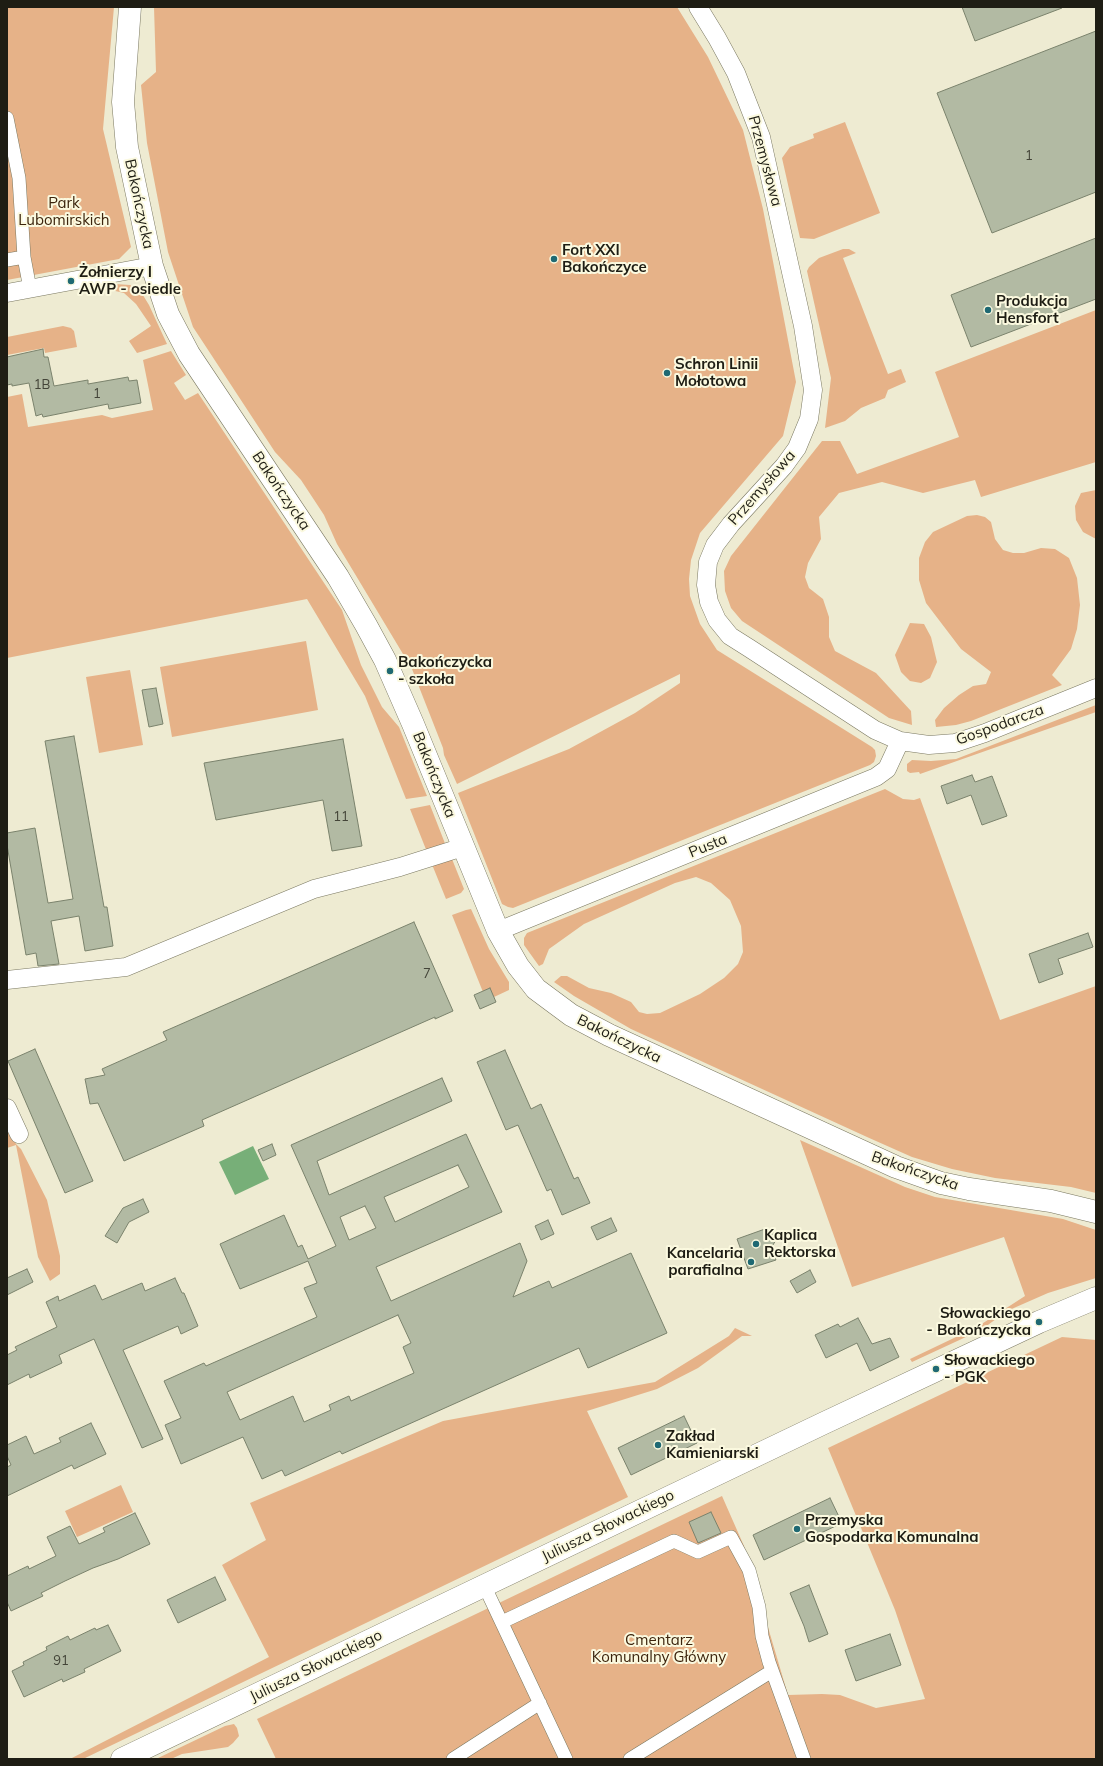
<!DOCTYPE html>
<html>
<head>
<meta charset="utf-8">
<style>
  body { margin:0 }
  #map { position:relative; width:1103px; height:1766px; overflow:hidden; background:#eeebd2; font-family:Mulish,sans-serif }
  canvas { display:block }
  .frame { position:absolute; inset:0; border:8px solid #1e1d14; pointer-events:none }
</style>
</head>
<body>
<div id="map">
<canvas width="1103" height="1766"></canvas>
<div class="frame"></div>
</div>
<script>
const ctx = document.querySelector('canvas').getContext('2d');
ctx.lineJoin = 'round';
function fillPath(path, color) { ctx.fillStyle = color; ctx.fill(path, 'evenodd'); }
const toPath = rows => new Path2D(rows.map(r => 'M' + r).join(''));
function strokePath(path, color, width, dash) { ctx.strokeStyle = color; ctx.lineWidth = width; ctx.lineCap = dash ? 'butt' : 'round'; ctx.setLineDash(dash || []); ctx.stroke(path); }
function write(font, color, halo, rows, align = 'center') {
  ctx.font = font + ' Mulish,sans-serif'; ctx.lineWidth = 4; ctx.setLineDash([]); ctx.textBaseline = 'middle'; ctx.strokeStyle = halo; ctx.fillStyle = color; for (const [text, x, y, turn = 0] of rows) {
    ctx.save(); ctx.translate(x, y); ctx.rotate((+turn || 0) * Math.PI / 180); ctx.textAlign = isNaN(turn) ? turn : align; if (halo) ctx.strokeText(text, 0, 0); ctx.fillText(text, 0, 0); ctx.restore();
  }
}
fillPath(toPath([
  [7,7,114,7,103,129,131,247,119,259,7,280],
  [154,7,677,7,708,57,743,130,763,209,796,382,783,436,700,533,691,560,689,579,690,596,700,624,717,650,872,747,875,750,876,756,874,762,870,765,513,908,508,907,502,904,458,793,569,749,635,713,680,683,680,674,457,784,444,755,443,748,412,669,337,544,324,515,301,480,275,452,193,327,168,252,147,143,141,85,156,72],
  [845,122,880,213,814,239,800,238,782,158,790,147,814,138,813,134],
  [843,249,849,249,856,253,843,258,888,374,901,369,906,382,888,390,885,398,861,408,845,421,825,428,831,378,807,271,809,267,819,258],
  [115,284,130,285,141,292,149,305,167,344,137,353,129,341,151,326,136,304,124,293,111,290,84,292,84,290],
  [1096,310,1096,462,981,497,975,480,923,493,882,482,839,493,819,517,821,539,808,563,805,577,809,588,823,599,829,617,829,637,835,651,876,673,911,711,912,725,889,718,742,621,731,608,725,591,724,571,731,556,822,441,840,441,857,474,959,437,935,372],
  [63,326,71,328,74,331,77,347,45,353,44,348,7,355,7,337],
  [171,351,186,375,174,383,185,400,198,393,342,610,361,665,382,707,399,727,427,796,406,799,365,696,307,599,7,658,7,397,22,394,28,427,102,415,112,418,153,410,143,360],
  [1096,490,1096,539,1083,532,1076,520,1075,506,1081,493],
  [977,515,985,517,991,522,995,539,1003,550,1013,553,1024,553,1041,548,1055,549,1069,558,1077,578,1080,605,1077,629,1071,649,1052,675,1062,685,971,721,956,725,936,727,935,720,944,708,959,695,973,686,986,684,991,672,961,649,926,603,919,580,919,558,925,542,933,532,967,516],
  [910,623,924,624,931,637,937,662,930,678,921,683,910,681,901,672,895,655],
  [306,641,318,710,172,737,160,667],
  [130,670,143,745,99,753,86,677],
  [1096,705,1096,712,920,774,919,772,910,773,907,771,907,764,912,760,931,761,956,759],
  [885,789,903,799,914,800,920,798,1000,1020,1096,986,1096,1193,1071,1187,995,1178,952,1169,912,1157,867,1137,631,1029,574,996,554,982,561,976,567,976,589,988,611,993,631,1002,639,1012,647,1014,660,1013,700,994,724,978,738,964,743,952,741,926,730,900,711,883,696,877,675,883,584,924,549,949,543,964,539,966,524,945,524,938,527,933,532,931],
  [430,805,446,846,427,852,410,809],
  [452,859,464,889,461,893,446,899,431,862],
  [471,909,489,949,509,982,509,990,494,997,483,992,452,915,466,910],
  [7,1124,16,1144,21,1149,47,1200,60,1256,60,1274,50,1281,38,1257,16,1145,7,1148],
  [800,1140,905,1187,935,1197,1063,1219,1096,1230,1096,1278,1048,1293,1007,1311,981,1330,912,1362,910,1359,977,1327,1025,1296,1004,1237,852,1287],
  [735,1328,752,1336,742,1336,698,1368,657,1389,587,1411,628,1497,83,1759,70,1759,269,1657,222,1565,266,1540,250,1503,443,1421,655,1382,729,1336],
  [1062,1337,1096,1340,1096,1759,276,1759,257,1719,722,1496,744,1546,788,1695,822,1694,840,1695,876,1708,925,1699,895,1610,828,1448],
  [121,1485,133,1512,77,1537,65,1511],
  [234,1724,237,1728,239,1736,233,1743,228,1747,182,1754,171,1759,156,1759,225,1726]
]), '#e6b288');
fillPath(toPath([
  [253,1146,269,1179,235,1195,219,1162]
]), '#77af78');
const building = toPath([
  [962,7,1062,7,1062,8,975,41,962,7],
  [1096,31,1096,192,992,233,937,93,1096,31],
  [1096,238,1096,299,971,347,951,295,1096,238],
  [43,349,44,357,48,357,54,386,88,380,88,384,128,377,129,381,137,380,141,403,109,409,108,404,43,417,42,414,36,416,29,383,12,386,12,384,7,385,7,357,43,349],
  [156,688,163,724,149,727,142,690,156,688],
  [74,736,104,907,107,907,113,946,85,951,79,916,51,921,59,964,38,966,36,953,26,955,7,845,7,833,35,828,48,903,73,899,45,741,74,736],
  [343,739,362,846,332,851,323,800,216,820,204,763,343,739],
  [972,775,975,782,992,776,1007,816,982,825,971,795,947,804,941,786,972,775],
  [414,922,453,1011,435,1019,435,1017,202,1120,204,1126,124,1161,98,1103,90,1104,85,1079,105,1075,102,1069,167,1040,163,1032,414,922],
  [1088,933,1093,947,1058,959,1063,974,1039,983,1029,954,1088,933],
  [490,988,496,1002,480,1009,474,995,490,988],
  [35,1049,93,1181,65,1193,8,1061,35,1049],
  [505,1050,531,1109,541,1104,574,1179,578,1177,590,1203,562,1215,551,1189,547,1191,518,1125,506,1130,477,1062,505,1050],
  [442,1078,452,1101,317,1161,329,1195,466,1134,502,1212,376,1267,391,1301,520,1243,527,1261,513,1297,549,1281,552,1288,631,1253,667,1333,588,1368,579,1348,342,1454,340,1451,285,1476,282,1470,262,1479,243,1437,181,1464,165,1425,181,1418,164,1381,204,1363,206,1366,317,1317,304,1288,317,1283,308,1261,240,1289,220,1244,284,1215,298,1247,302,1245,308,1259,336,1246,291,1145,442,1078],
  [458,1165,469,1187,395,1222,384,1197,458,1165],
  [365,1206,376,1228,349,1240,340,1217,365,1206],
  [398,1315,411,1343,403,1347,414,1373,351,1401,349,1396,329,1405,331,1410,304,1422,293,1396,240,1420,227,1392,398,1315],
  [272,1144,276,1155,263,1161,258,1150,272,1144],
  [143,1199,149,1212,129,1222,117,1243,105,1236,123,1208,143,1199],
  [611,1218,617,1231,597,1240,591,1227,611,1218],
  [548,1220,554,1234,541,1240,535,1226,548,1220],
  [765,1229,774,1233,776,1240,771,1248,776,1260,748,1269,737,1239,765,1229],
  [27,1269,33,1282,7,1295,7,1278,27,1269],
  [810,1270,816,1282,797,1293,790,1281,810,1270],
  [175,1278,182,1293,184,1293,198,1326,181,1334,178,1326,123,1350,163,1439,142,1448,94,1339,59,1355,62,1363,30,1378,29,1374,7,1385,7,1355,17,1350,15,1347,57,1327,46,1302,58,1296,59,1301,95,1285,102,1300,142,1283,145,1291,175,1278],
  [858,1318,872,1344,890,1338,899,1357,870,1371,857,1343,826,1358,815,1335,838,1324,840,1327,858,1318],
  [684,1416,697,1443,631,1475,618,1448,684,1416],
  [91,1423,106,1454,74,1469,72,1465,7,1496,7,1467,11,1465,7,1456,7,1445,26,1436,34,1454,61,1442,59,1438,91,1423],
  [830,1498,842,1523,764,1560,753,1535,830,1498],
  [711,1512,721,1533,698,1543,689,1522,711,1512],
  [135,1513,150,1544,118,1559,93,1568,65,1581,41,1593,43,1596,11,1611,7,1602,7,1576,28,1566,29,1569,56,1556,47,1537,70,1526,79,1544,105,1532,103,1528,135,1513],
  [215,1577,226,1600,178,1623,167,1600,215,1577],
  [809,1585,828,1634,809,1642,804,1626,790,1593,809,1585],
  [108,1625,121,1651,84,1669,85,1672,63,1682,62,1679,24,1697,12,1671,24,1665,23,1662,47,1650,46,1647,68,1636,70,1640,95,1628,96,1630,108,1625],
  [890,1634,901,1665,856,1681,845,1650,890,1634]
]);
fillPath(building, '#b2baa3');
strokePath(building, '#7a826c', 1);
const pedestrian = toPath([
  [7,118,19,178,24,257,30,289],
  [7,260,24,257],
  [484,1585,566,1759],
  [502,1622,674,1541,698,1552,731,1537,749,1570,759,1607,762,1636,769,1662,804,1759],
  [453,1759,540,1703],
  [630,1759,772,1671]
]);
const minor = toPath([
  [698,7,717,38,736,73,761,137,803,326,813,390,809,419,797,448,784,466,731,524,715,545,708,562,706,585,709,602,717,620,730,636,749,648,875,730,900,741,929,745,955,743,985,733,1096,688],
  [7,293,152,266],
  [498,931,876,777,887,769,900,741],
  [7,980,126,967,314,889,400,867,463,847],
  [7,1108,19,1134]
]);
const tertiary = toPath([
  [130,7,123,102,127,147,152,266,168,314,189,354,338,577,366,625,385,660,413,724,498,931,518,966,536,989,571,1015,609,1035,896,1167,941,1183,969,1189,1051,1201,1096,1212],
  [122,1759,822,1424,1039,1322,1096,1298]
]);
strokePath(pedestrian, '#7a7861', 14);
strokePath(minor, '#7a7861', 19);
strokePath(tertiary, '#7a7861', 23);
strokePath(pedestrian, '#fff', 13);
strokePath(minor, '#fff', 18);
strokePath(tertiary, '#fff', 22);
for (const [x, y, r, color] of [
  [554,259,4,"#1f6973"],
  [71,281,4,"#1f6973"],
  [988,310,4,"#1f6973"],
  [667,373,4,"#1f6973"],
  [390,671,4,"#1f6973"],
  [756,1244,4,"#1f6973"],
  [751,1262,4,"#1f6973"],
  [1039,1322,4,"#1f6973"],
  [936,1369,4,"#1f6973"],
  [658,1445,4,"#1f6973"],
  [797,1529,4,"#1f6973"]
]) { const dot = new Path2D(); dot.arc(x, y, r, 0, 2 * Math.PI); ctx.fillStyle = color; ctx.fill(dot); strokePath(dot, '#fbf9df', 1.5); }
write('13px', '#434438', null, [
  ["1",1029,156],
  ["1B",42,385],
  ["1",97,394],
  ["11",341,817],
  ["7",427,974],
  ["91",61,1661]
]);
write('15px', '#1e1d14', '#fbf9df', [
  ["Przemysłowa",765,161,75],
  ["Bakończycka",139,204,78],
  ["Przemysłowa",762,488,-49],
  ["Bakończycka",281,491,56],
  ["Gospodarcza",1000,725,-20],
  ["Bakończycka",434,775,68],
  ["Pusta",708,846,-22],
  ["Bakończycka",619,1039,26],
  ["Bakończycka",915,1171,19],
  ["Juliusza Słowackiego",608,1526,-26],
  ["Juliusza Słowackiego",316,1666,-26]
]);
write('15px', '#3c240d', '#fbf9df', [
  ["Park",64,203],
  ["Lubomirskich",64,220],
  ["Cmentarz",659,1640],
  ["Komunalny Główny",659,1657]
]);
write('bold 15px', '#1e1d14', '#fbf9df', [
  ["Fort XXI",562,250],
  ["Bakończyce",562,267],
  ["Żołnierzy I",79,272],
  ["AWP - osiedle",79,289],
  ["Produkcja",996,301],
  ["Hensfort",996,318],
  ["Schron Linii",675,364],
  ["Mołotowa",675,381],
  ["Bakończycka",398,662],
  ["- szkoła",398,679],
  ["Kaplica",764,1235],
  ["Rektorska",764,1252],
  ["Kancelaria",743,1253,"right"],
  ["parafialna",743,1270,"right"],
  ["Słowackiego",1031,1313,"right"],
  ["- Bakończycka",1031,1330,"right"],
  ["Słowackiego",944,1360],
  ["- PGK",944,1377],
  ["Zakład",666,1436],
  ["Kamieniarski",666,1453],
  ["Przemyska",805,1520],
  ["Gospodarka Komunalna",805,1537]
], 'left');
</script>
</body>
</html>
